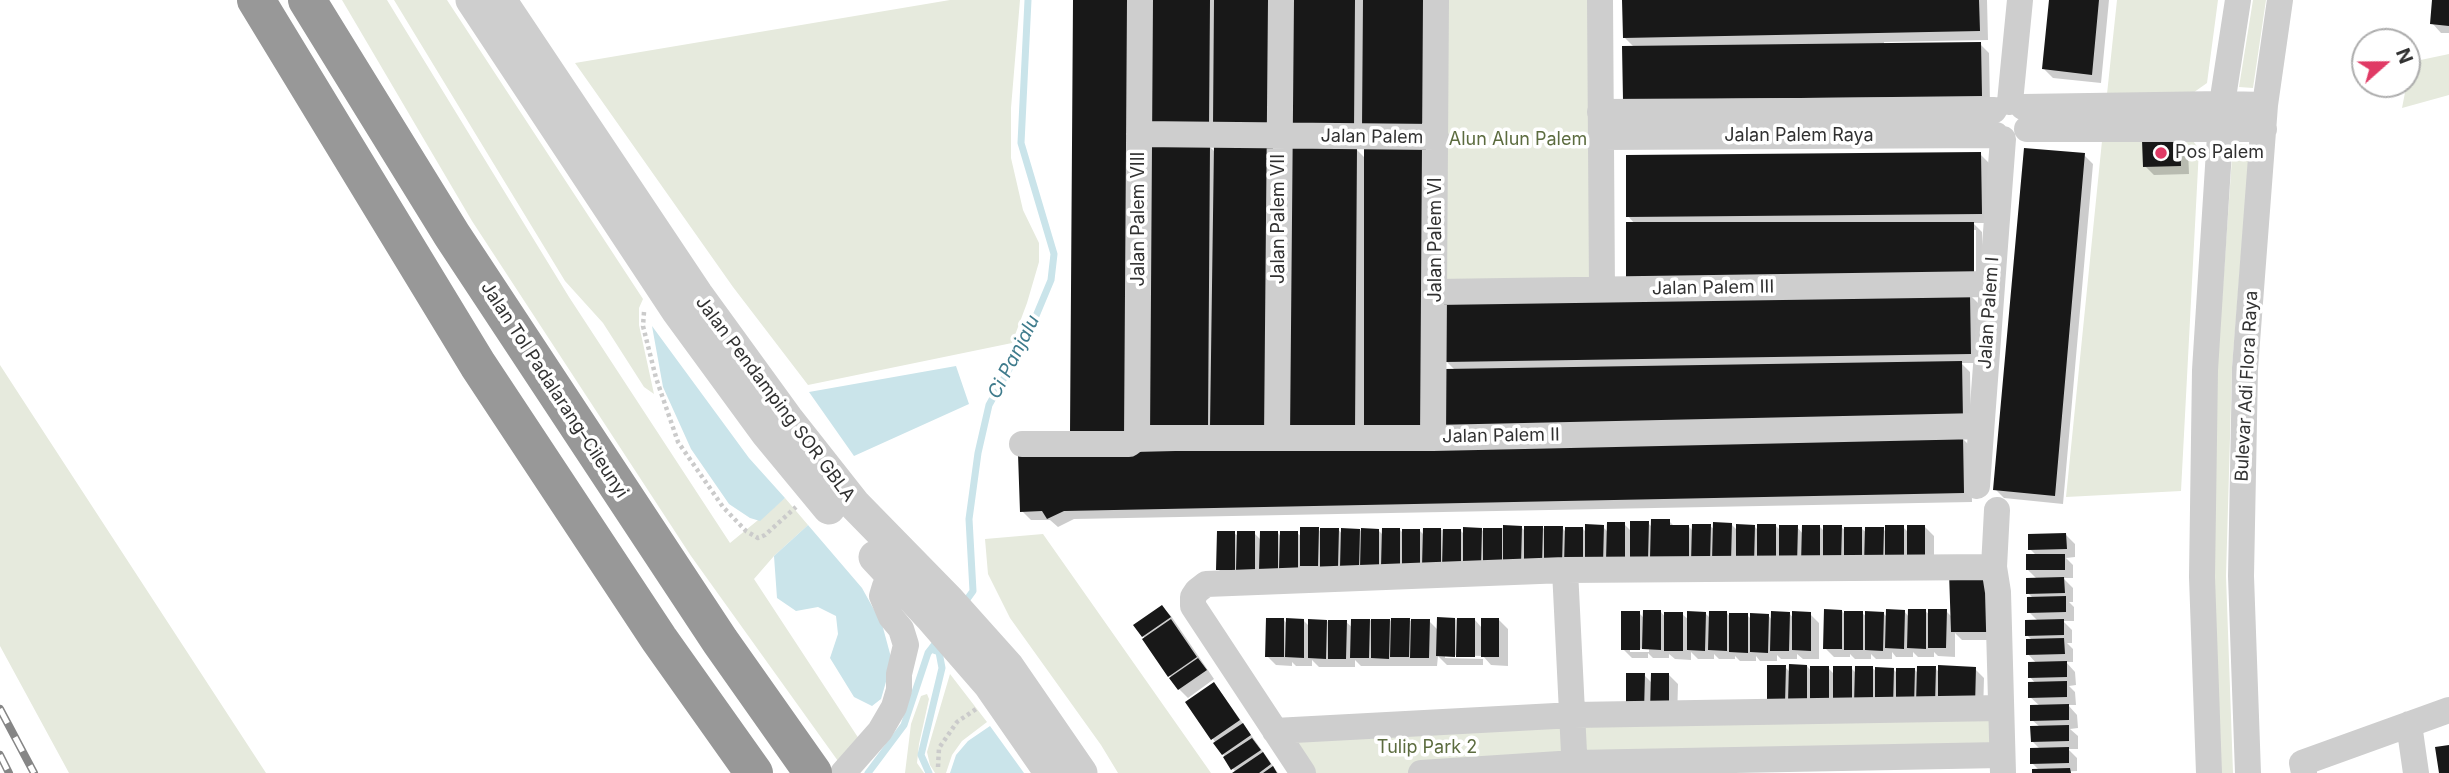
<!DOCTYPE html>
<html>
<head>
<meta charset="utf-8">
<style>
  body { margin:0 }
  #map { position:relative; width:2449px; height:773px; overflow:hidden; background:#fff; font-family:Inter,sans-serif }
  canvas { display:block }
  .north { position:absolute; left:2351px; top:28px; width:70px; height:70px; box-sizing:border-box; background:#fff; border:2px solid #adadad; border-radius:50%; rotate:69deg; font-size:19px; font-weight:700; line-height:28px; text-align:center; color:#313131 }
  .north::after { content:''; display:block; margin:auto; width:24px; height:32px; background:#e03a65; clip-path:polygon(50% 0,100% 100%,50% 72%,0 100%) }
</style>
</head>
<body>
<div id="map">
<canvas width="2449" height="773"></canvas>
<div class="north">N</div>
</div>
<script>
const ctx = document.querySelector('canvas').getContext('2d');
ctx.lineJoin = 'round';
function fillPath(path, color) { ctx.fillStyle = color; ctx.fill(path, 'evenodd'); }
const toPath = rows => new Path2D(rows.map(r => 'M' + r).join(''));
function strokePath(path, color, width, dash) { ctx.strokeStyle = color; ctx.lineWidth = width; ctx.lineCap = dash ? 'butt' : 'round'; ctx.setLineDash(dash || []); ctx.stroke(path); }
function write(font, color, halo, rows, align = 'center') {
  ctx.font = font + ' Inter,sans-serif'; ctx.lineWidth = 7; ctx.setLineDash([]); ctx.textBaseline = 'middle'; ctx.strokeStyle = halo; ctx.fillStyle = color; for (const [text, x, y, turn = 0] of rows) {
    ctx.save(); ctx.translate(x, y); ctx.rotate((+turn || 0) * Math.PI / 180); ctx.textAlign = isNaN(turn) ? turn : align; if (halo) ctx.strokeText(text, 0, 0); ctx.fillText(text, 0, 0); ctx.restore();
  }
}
fillPath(toPath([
  [342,0,387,0,569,297,730,543,785,498,808,525,774,556,754,579,861,742,843,768,691,556,472,221],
  [394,0,447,0,643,299,639,308,639,325,654,394,644,387,603,323,565,281],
  [950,0,1020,0,1011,108,1011,158,1023,210,1039,243,1039,262,1027,303,1012,343,808,385,733,287,575,63],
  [1443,0,1592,0,1594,281,1444,281],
  [2117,0,2218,0,2207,83,2190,95,2107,94],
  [2253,0,2266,0,2253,88,2239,87],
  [2449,54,2449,95,2402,108,2411,62],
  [2190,137,2199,149,2181,491,2066,497,2102,141],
  [2233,144,2250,145,2232,368,2226,576,2233,773,2220,773,2213,576,2217,369],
  [0,365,266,773,69,773,0,646],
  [1043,534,1211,773,1118,773,1101,745,1010,618,988,574,985,539],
  [950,674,987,722,962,741,952,755,946,773,935,773,930,765,927,752],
  [927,694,929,699,919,744,917,763,924,773,905,773,911,724,921,696],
  [2001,708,2001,755,1421,773,1303,773,1275,731]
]), '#e6eadd');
fillPath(toPath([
  [652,326,749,458,785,498,760,521,750,518,729,504,691,449,663,387],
  [956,366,969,404,854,456,809,392],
  [808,525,862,588,882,624,892,661,881,699,872,706,854,697,830,658,838,634,836,616,818,607,796,611,777,598,774,556],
  [990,726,1024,773,950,773,956,755,968,741]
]), '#cae4ea');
fillPath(toPath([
  [1146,0,1283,0,1218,134,1155,133],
  [1291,0,1435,0,1435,137,1299,138],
  [1624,0,1987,0,1988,40,1884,42,1884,45,1980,44,1989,53,1990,104,1634,109,1635,48,1625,38],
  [2051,0,2109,0,2101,83,2053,78,2044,69],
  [2435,0,2449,0,2449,33,2441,33,2432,23],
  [2179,141,2188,150,2189,174,2154,175,2145,166],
  [1209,146,1215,152,1279,436,1143,426],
  [1356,149,1366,159,1433,439,1298,439],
  [1980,154,1989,163,1990,223,1973,223,1982,232,1983,287,1976,287,1976,230,1635,224,1628,216],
  [2084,155,2093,164,2063,504,2004,498,1995,489],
  [1970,295,1979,304,1980,363,1961,363,1970,372,1971,428,1456,371,1447,362],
  [1962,438,1971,447,1972,502,1074,519,1058,527,1050,520,1031,520,1022,511],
  [1669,521,1674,526,1689,527,1694,532,1710,526,1715,530,1731,524,1738,531,1754,526,1759,531,1775,525,1781,531,1797,527,1803,534,1820,527,1825,532,1841,527,1846,531,1862,529,1867,533,1883,529,1887,533,1903,527,1909,533,1925,527,1934,536,1934,573,1227,578,1218,569,1234,533,1238,536,1254,533,1261,540,1278,533,1281,537,1297,533,1302,537,1318,529,1322,533,1338,529,1342,534,1343,530,1379,531,1383,535,1400,530,1404,534,1420,531,1424,535,1424,530,1460,530,1465,535,1481,529,1485,533,1485,529,1521,527,1526,532,1542,527,1546,531,1562,528,1566,532,1583,529,1587,533,1603,527,1608,532,1624,524,1632,532,1648,523,1653,528],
  [2066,535,2075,544,2075,557,2066,558,2073,565,2073,578,2063,578,2073,588,2073,602,2069,602,2074,607,2074,621,2063,621,2072,630,2072,643,2067,643,2073,649,2073,662,2066,662,2075,672,2076,685,2069,686,2075,692,2076,705,2068,705,2077,715,2078,728,2070,729,2078,736,2078,749,2068,749,2077,758,2077,771,2033,773,2039,770,2032,763,2041,750,2032,741,2040,727,2032,720,2040,706,2030,697,2036,684,2030,677,2037,664,2028,654,2032,640,2027,635,2038,621,2029,612,2033,598,2028,593,2038,580,2028,570,2037,556,2030,549],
  [1951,573,2003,640,1962,640,1955,633,1955,657,1938,656,1934,652,1934,657,1918,657,1913,652,1913,657,1896,657,1892,652,1892,659,1876,659,1871,654,1871,659,1855,659,1850,654,1850,657,1834,657,1825,648,1842,611,1846,616,1862,613,1867,617,1883,613,1888,618,1904,611,1909,617,1925,611,1930,615,1946,611,1952,617],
  [1162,607,1171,616,1214,679,1188,698,1179,689,1143,636],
  [1661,612,1666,618,1682,614,1689,620,1705,613,1711,619,1727,613,1731,618,1747,615,1752,620,1768,615,1772,620,1789,613,1794,619,1810,614,1819,623,1819,659,1803,659,1797,654,1797,659,1781,659,1777,655,1777,661,1760,661,1756,656,1756,661,1740,661,1735,656,1735,659,1719,659,1714,654,1714,659,1698,659,1691,652,1691,660,1675,659,1669,654,1669,658,1653,658,1648,653,1648,658,1632,658,1623,649,1639,613,1644,618],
  [1630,648,1649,649,1649,652,1630,652],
  [1438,619,1475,620,1482,628,1499,620,1508,629,1508,666,1491,665,1483,656,1445,655,1445,658,1483,659,1483,665,1447,665,1438,656,1437,666,1361,666,1355,660,1355,667,1319,667,1312,660,1312,666,1296,666,1292,662,1292,666,1276,665,1267,656,1284,620,1287,624,1304,621,1310,627,1310,621,1346,622,1353,628,1353,620,1429,621,1438,630],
  [1807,666,1812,672,1828,668,1835,675,1851,668,1856,673,1872,668,1877,672,1893,669,1898,674,1914,669,1919,674,1935,668,1940,673,1975,669,1984,678,1983,714,1778,713,1785,667,1790,672],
  [1644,675,1652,683,1669,675,1678,684,1677,721,1636,720],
  [1213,685,1222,694,1278,773,1237,773,1233,769,1213,739]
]), '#0003');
strokePath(toPath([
  [963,605,973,591,969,519,978,453,989,405,1028,335,1051,280,1054,254,1021,143,1028,0],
  [868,773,904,725,928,653,938,640],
  [929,773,921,755,942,668,939,652,931,649]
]), '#cae4ea', 7);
fillPath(toPath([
  [1073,0,1133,0,1129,434,1070,434],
  [1145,0,1210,0,1209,126,1144,125],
  [1214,0,1275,0,1274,126,1213,125],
  [1289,0,1355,0,1354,130,1288,130],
  [1363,0,1426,0,1426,129,1362,128],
  [1622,0,1979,0,1980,31,1623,38],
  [2049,0,2099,0,2092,75,2042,69],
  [2432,0,2449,0,2449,26,2430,24],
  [1981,42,1982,96,1623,100,1622,46],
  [2180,139,2181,166,2143,167,2142,140],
  [1143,144,1210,144,1208,428,1141,427],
  [1214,145,1273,146,1270,428,1210,427],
  [1290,147,1357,147,1355,431,1288,430],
  [1364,148,1426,148,1425,431,1364,430],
  [2024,148,2085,153,2055,496,1993,490],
  [1981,152,1982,214,1626,217,1626,155],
  [1626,222,1974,222,1974,279,1626,279],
  [1970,294,1971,354,1445,362,1444,301],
  [1962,361,1963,420,1445,427,1444,369],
  [1963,436,1964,493,1064,511,1047,519,1042,511,1020,512,1018,454],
  [1651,519,1670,519,1670,525,1689,525,1689,564,1650,558],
  [1630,521,1649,521,1648,560,1630,560],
  [1607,522,1625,522,1625,561,1606,561],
  [1713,522,1732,523,1731,562,1712,561],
  [1585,524,1604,525,1603,564,1585,564],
  [1692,524,1711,524,1710,563,1691,563],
  [1736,524,1755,525,1754,564,1736,563],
  [1757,524,1776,524,1776,563,1757,563],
  [1503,525,1522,526,1521,565,1503,564],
  [1779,525,1798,525,1797,565,1779,564],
  [1802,525,1820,525,1820,564,1801,564],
  [1823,525,1842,525,1841,564,1823,564],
  [1885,525,1904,525,1904,564,1885,564],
  [1907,525,1925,525,1925,564,1907,564],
  [1524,526,1543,526,1542,565,1524,565],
  [1544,526,1563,526,1562,565,1544,565],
  [1300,527,1319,527,1318,566,1300,566],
  [1463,527,1482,528,1481,567,1463,566],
  [1565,527,1583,527,1583,566,1564,566],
  [1844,527,1862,527,1862,566,1844,566],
  [1865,527,1884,527,1883,566,1864,566],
  [1320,528,1339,528,1338,567,1320,567],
  [1341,528,1360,529,1359,568,1340,567],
  [1361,528,1379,529,1379,568,1360,568],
  [1382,528,1400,528,1400,567,1381,567],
  [1423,528,1441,528,1441,567,1422,567],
  [1483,528,1502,528,1502,567,1483,567],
  [1402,529,1420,529,1420,568,1402,568],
  [1443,529,1461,529,1461,568,1442,568],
  [1217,531,1235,531,1235,570,1216,570],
  [1237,531,1255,531,1255,570,1236,570],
  [1260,531,1278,531,1278,570,1259,570],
  [1280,531,1298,531,1298,571,1279,570],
  [2066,533,2067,549,2028,550,2028,534],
  [2026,554,2065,554,2065,570,2026,570],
  [1991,571,1994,632,1951,632,1949,572],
  [2064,577,2065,593,2026,594,2026,578],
  [2066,596,2066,612,2027,613,2027,597],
  [1162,605,1171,617,1142,637,1133,625],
  [1824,609,1842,610,1842,649,1823,649],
  [1886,609,1905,610,1904,649,1885,648],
  [1908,609,1926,609,1926,649,1907,648],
  [1928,609,1947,609,1946,648,1928,648],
  [1643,610,1661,610,1661,650,1642,649],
  [1621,611,1640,611,1640,650,1621,650],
  [1687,611,1706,612,1705,651,1687,650],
  [1709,611,1727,611,1727,651,1708,650],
  [1771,611,1790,612,1789,651,1770,651],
  [1792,611,1811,612,1811,651,1792,650],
  [1844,611,1863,611,1863,650,1844,650],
  [1865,611,1884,612,1883,651,1865,650],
  [1664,612,1683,612,1683,651,1664,651],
  [1729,613,1748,613,1748,653,1729,652],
  [1750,613,1769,614,1768,653,1750,652],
  [1437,617,1455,618,1455,657,1436,656],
  [1266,618,1284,618,1284,657,1265,657],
  [1286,618,1304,619,1304,658,1285,657],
  [1391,618,1410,618,1409,657,1390,657],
  [1457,618,1475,618,1475,657,1456,657],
  [1481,618,1499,618,1499,657,1481,657],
  [1171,619,1197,657,1168,677,1142,639],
  [1308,619,1327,620,1326,659,1308,658],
  [1351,619,1370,619,1369,658,1350,658],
  [1371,619,1390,619,1389,659,1371,658],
  [1411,619,1430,619,1429,658,1410,658],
  [2064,619,2064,635,2025,636,2025,620],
  [1328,620,1347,620,1346,659,1328,659],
  [2064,638,2065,654,2026,655,2026,639],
  [1198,658,1207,670,1178,690,1169,678],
  [2067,661,2067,677,2028,678,2028,662],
  [1789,664,1807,665,1807,704,1788,703],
  [1767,665,1786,665,1785,704,1767,704],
  [1938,665,1976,667,1975,706,1938,705],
  [1810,666,1829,666,1829,705,1810,705],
  [1833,666,1852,666,1852,705,1833,705],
  [1855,666,1873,666,1873,705,1854,705],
  [1917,666,1936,666,1935,705,1916,705],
  [1875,667,1894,668,1893,707,1875,706],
  [1896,668,1915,668,1914,707,1896,707],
  [1626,673,1645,673,1644,712,1626,712],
  [1651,673,1669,673,1669,712,1650,712],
  [2067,681,2067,697,2028,698,2028,682],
  [1214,682,1240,720,1211,740,1185,702],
  [2069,704,2069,720,2030,721,2030,705],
  [1243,723,1251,735,1222,755,1213,743],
  [2069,725,2069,741,2031,742,2030,726],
  [1252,738,1261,750,1231,770,1223,757],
  [2449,745,2449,773,2439,773,2435,747],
  [2069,747,2069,763,2030,764,2030,748],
  [1263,752,1271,764,1259,773,1232,773],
  [1273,766,1277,773,1263,773],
  [2070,768,2071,773,2032,773,2032,769]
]), '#181818');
strokePath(toPath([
  [644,312,643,326,656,378,678,442,723,507,746,531,758,538,765,535,796,507],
  [938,767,939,748,957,722,976,709]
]), '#cbcbcb', 4.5, [3.5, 3.5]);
strokePath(toPath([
  [1600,0,1602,289],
  [2010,102,2020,0],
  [2023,107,2222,104,2265,105],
  [1600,112,1994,110],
  [2027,129,2264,129],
  [1139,134,1436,137],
  [1601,137,1996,135],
  [1436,292,1991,284],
  [1137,438,1140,0],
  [1277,438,1281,0],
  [1433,438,1436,0],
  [1022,444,1129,444,1137,438,1433,438,1981,426],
  [1977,486,2003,139],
  [1994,567,1997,510],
  [1565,570,1575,773],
  [2409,724,2416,773],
  [1275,731,1574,715,2001,708],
  [843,773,880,731,894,707,899,690,899,674,906,645,901,629,891,617,882,596,885,586,894,578],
  [1303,773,1193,606,1193,597,1197,591,1206,584,1565,570,1994,567,1998,592,2003,773],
  [1421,773,1575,763,2001,755],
  [2209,773,2202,577,2205,370,2222,104,2238,0],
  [2248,773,2241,576,2245,368,2265,105,2280,0],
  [2304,773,2302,763,2449,710]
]), '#cecece', 26);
strokePath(toPath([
  [472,0,677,310,767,433,829,508],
  [500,0,697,295,787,419,854,504,948,600,1008,667,1081,773],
  [875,557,930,616,990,685,1051,773]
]), '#cecece', 33);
strokePath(toPath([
  [256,0,478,365,659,639,754,773],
  [307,0,452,235,720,641,813,773]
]), '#989898', 38);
const rail = toPath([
  [0,709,34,773],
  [0,755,9,773]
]);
strokePath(rail, '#868686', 8);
strokePath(rail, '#fff', 5, [16]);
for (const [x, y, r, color] of [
  [2161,153,7,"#e03a65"]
]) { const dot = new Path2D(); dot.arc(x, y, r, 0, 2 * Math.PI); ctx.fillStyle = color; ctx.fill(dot); strokePath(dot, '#fff', 2.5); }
write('18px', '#313131', '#fff', [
  ["Jalan Palem Raya",1799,136],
  ["Jalan Palem",1372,137,1],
  ["Jalan Palem VIII",1139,219,-90],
  ["Jalan Palem VII",1279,219,-90],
  ["Jalan Palem VI",1436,240,-90],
  ["Jalan Palem III",1713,288,-1],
  ["Jalan Palem I",1989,313,-86],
  ["Bulevar Adi Flora Raya",2247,386,-87],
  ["Jalan Tol Padalarang–Cileunyi",554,390,57],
  ["Jalan Pendamping SOR GBLA",775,399,53],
  ["Jalan Palem II",1501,436,-1]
]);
write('18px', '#5c6c3f', '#fff', [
  ["Alun Alun Palem",1518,140],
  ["Tulip Park 2",1427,748]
]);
write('18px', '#313131', '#fff', [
  ["Pos Palem",2175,153]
], 'left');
write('italic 19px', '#3e7b8c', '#fff', [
  ["Ci Panjalu",1014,357,-63]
]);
</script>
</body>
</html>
